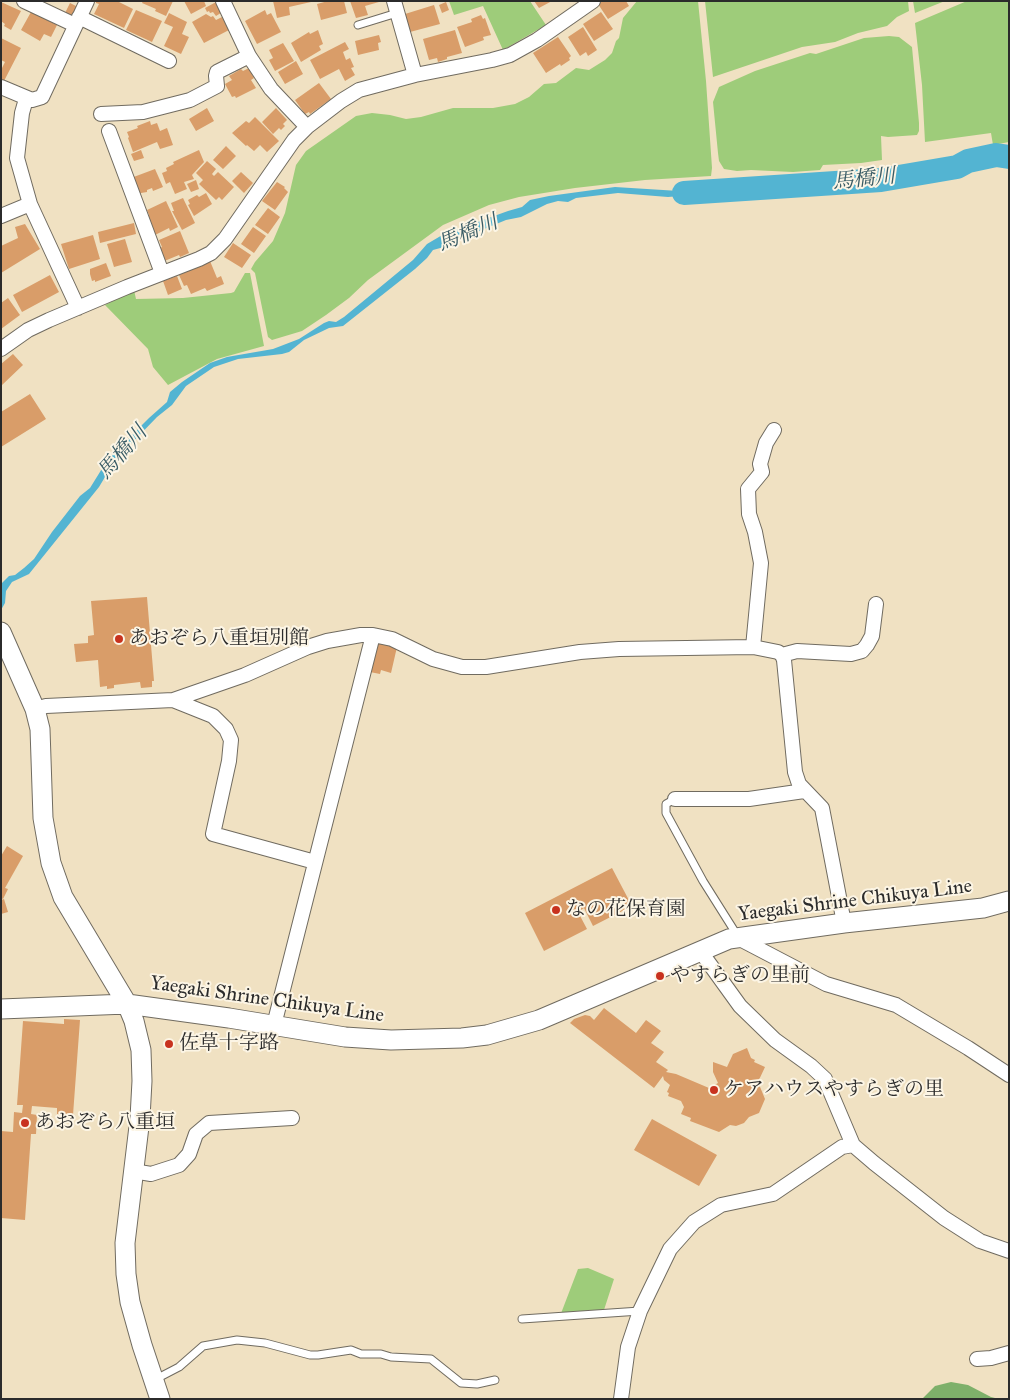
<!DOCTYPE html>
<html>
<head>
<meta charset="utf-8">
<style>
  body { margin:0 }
  #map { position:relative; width:1010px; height:1400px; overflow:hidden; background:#f0e1c2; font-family:"IM FELL Great Primer",serif }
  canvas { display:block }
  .frame { position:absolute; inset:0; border:2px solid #2b2b2b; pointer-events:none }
</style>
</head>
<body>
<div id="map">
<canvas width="1010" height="1400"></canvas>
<div class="frame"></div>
</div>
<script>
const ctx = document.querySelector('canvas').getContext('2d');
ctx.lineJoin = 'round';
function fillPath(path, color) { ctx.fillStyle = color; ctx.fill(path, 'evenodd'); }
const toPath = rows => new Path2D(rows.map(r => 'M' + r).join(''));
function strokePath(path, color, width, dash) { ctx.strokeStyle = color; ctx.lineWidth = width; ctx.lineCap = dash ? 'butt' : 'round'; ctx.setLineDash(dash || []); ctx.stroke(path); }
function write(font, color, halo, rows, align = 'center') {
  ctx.font = font + ' "IM FELL Great Primer","Noto Serif JP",serif'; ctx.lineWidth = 4; ctx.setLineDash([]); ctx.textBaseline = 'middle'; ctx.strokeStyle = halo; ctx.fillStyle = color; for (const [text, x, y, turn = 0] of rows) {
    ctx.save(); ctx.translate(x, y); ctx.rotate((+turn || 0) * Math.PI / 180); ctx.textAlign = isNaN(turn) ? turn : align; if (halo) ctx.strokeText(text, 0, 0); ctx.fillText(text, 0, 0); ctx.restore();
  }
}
fillPath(toPath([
  [449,1,530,1,546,25,503,50,483,6,454,15],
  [637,1,698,1,706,81,712,168,711,176,645,180,575,188,519,197,489,205,443,225,368,280,349,298,326,315,302,331,272,340,268,337,255,273,251,269,255,262,273,241,285,213,296,165,306,151,356,116,372,113,390,115,406,119,421,117,453,108,493,108,515,104,529,97,544,84,556,83,576,68,589,70,605,60,612,53,616,41,619,38,623,18],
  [705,1,908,1,909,11,897,17,887,26,858,33,835,42,802,47,713,77],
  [913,1,945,1,915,13],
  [967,1,1009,1,1009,142,993,145,991,133,925,142,922,85,915,23],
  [889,36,899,37,912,47,919,123,919,131,917,135,888,137,881,136,882,160,861,163,823,165,820,170,793,172,751,170,737,171,724,169,719,161,718,153,713,102,719,87,755,71,810,53,816,54,864,38],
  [245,273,250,273,264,346,217,359,168,385,153,367,148,349,105,305,134,290,136,299,183,298,231,293,234,292],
  [588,1268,614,1279,603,1313,560,1316,578,1269]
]), '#9ecc7a');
fillPath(toPath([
  [951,1382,968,1385,991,1397,999,1399,922,1399,935,1386]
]), '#7eb06a');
fillPath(toPath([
  [615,187,679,191,716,189,717,193,668,197,618,193,576,198,568,202,558,201,547,204,521,217,506,220,472,234,455,244,433,250,427,258,415,269,343,326,329,328,304,340,289,352,282,354,238,359,214,367,186,386,172,405,157,417,129,446,118,461,111,467,99,487,29,574,12,582,6,591,5,603,1,610,1,584,9,576,15,575,24,568,34,559,52,532,80,496,90,488,108,459,149,418,167,402,170,392,182,382,210,363,227,357,273,349,299,339,324,323,329,321,336,322,344,317,413,260,427,244,444,234,508,211,522,207,530,200,549,196]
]), '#53b4d2');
strokePath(toPath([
  [684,193,881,180,957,167,968,161,996,155,1009,157]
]), '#53b4d2', 24);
fillPath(toPath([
  [96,1,117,1,133,9,124,28,94,14,99,4,96,3],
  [143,1,173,1,166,16,155,11,156,9,142,3],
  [184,1,204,1,206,6,191,14],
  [218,1,224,11,216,16,213,12,210,13,209,11,207,12,205,8],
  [273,1,311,1,311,2,289,7,290,15,277,18],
  [328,1,344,1,347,13,321,20,317,4],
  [350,1,379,1,379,2,365,6,368,15,356,18],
  [534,1,552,1,539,8],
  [603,1,626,1,629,6,608,19,598,4],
  [1,2,21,11,11,30,4,26,5,24,1,21],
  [446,2,449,10,442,13,439,5],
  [70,3,78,7,73,17,65,13],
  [434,5,440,24,410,32,405,14],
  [136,10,162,21,152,42,126,30],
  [265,10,267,15,271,13,281,32,257,44,245,21],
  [31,12,57,25,51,37,44,34,40,41,21,30],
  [601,12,613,29,594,41,583,24],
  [169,13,187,22,182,34,189,37,181,54,164,46,173,27,164,23],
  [206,14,211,17,213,16,216,20,222,17,229,30,204,43,192,22],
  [481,15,483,19,485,18,491,35,483,37,484,40,465,47,457,27,472,22,471,19],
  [583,27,597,50,588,56,586,52,580,56,568,37],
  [318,30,323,44,319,46,321,50,301,62,291,43,309,32,310,34],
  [455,30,462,53,447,57,447,59,438,62,437,58,429,60,423,39],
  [379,35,381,42,378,43,379,50,358,55,355,41],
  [558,37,571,56,569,58,570,60,561,66,560,64,546,73,533,53],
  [1,38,21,48,4,81,1,80,1,70,5,62,1,60],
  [345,42,349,49,343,52,346,60,350,58,354,67,351,68,355,75,345,81,339,69,320,79,310,60],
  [283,43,294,61,275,71,269,60,273,58,269,50],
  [296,61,303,74,285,84,278,72],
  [249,68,254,78,251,80,256,88,236,98,235,96,232,97,225,84,232,80,229,76,241,69,243,71],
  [319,83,331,99,310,114,309,112,305,114,295,100],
  [207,108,214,121,196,131,189,119],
  [276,108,287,120,283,124,285,126,281,130,279,128,273,134,262,122],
  [255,117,279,141,267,152,260,145,254,151,247,145,246,146,232,133,246,121,249,123],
  [150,121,151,125,157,123,160,131,167,128,173,145,160,149,157,142,133,152,128,138,129,137,127,132,138,128,137,126],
  [226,146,236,156,223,169,213,160],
  [141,150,144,158,134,161,131,154],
  [199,150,204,162,192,175,194,179,184,182,187,189,175,194,170,182,166,184,162,173,167,171,166,168,174,164,173,162],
  [207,161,216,169,212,174,214,176,218,172,234,187,222,200,219,197,216,200,199,184,203,180,196,173],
  [155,169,163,187,153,191,152,188,147,190,147,192,135,194,131,178],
  [241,172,253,183,244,193,232,181],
  [196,180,199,189,191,192,187,184],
  [277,182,285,187,284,188,288,192,275,210,262,201],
  [206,193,212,204,194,216,188,205,190,204,188,200,197,195,199,197],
  [183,198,195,223,182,230,172,211,174,211,171,203],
  [166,201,178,227,170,231,169,228,155,235,146,216,149,215,147,210],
  [268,208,280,217,268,234,255,225],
  [134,223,136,234,100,243,98,232],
  [25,224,40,249,1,273,1,246,18,238,15,227],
  [253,227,266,236,254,253,241,244],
  [180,231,189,253,180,257,179,255,162,262,157,250,162,247,159,240],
  [93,235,100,259,69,269,61,244],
  [125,239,132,262,114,267,107,244],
  [233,243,251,255,242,268,224,257],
  [210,261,217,278,221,276,224,284,207,291,205,288,191,294,187,285,184,286,179,275],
  [106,263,111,276,95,282,95,280,92,281,90,274,90,269],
  [50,275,59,292,22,312,13,295],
  [177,276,182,289,168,295,163,281],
  [8,298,20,315,1,329,1,303],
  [13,354,23,365,1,386,1,364],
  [30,394,46,419,1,447,1,412],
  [147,597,154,681,152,681,152,687,141,688,140,682,114,685,114,688,107,689,107,686,100,687,98,660,76,662,74,644,88,643,88,636,94,635,91,601],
  [376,642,397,647,391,673,381,670,380,674,370,672],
  [7,846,23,856,5,888,8,889,3,899,1,898,1,856],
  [612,868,632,906,593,926,584,908,578,912,587,929,544,951,525,913],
  [4,899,8,912,1,914,1,900],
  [604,1008,636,1033,646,1020,661,1031,651,1043,664,1052,656,1062,668,1070,666,1072,676,1074,709,1088,718,1083,713,1072,713,1062,727,1067,733,1054,747,1048,751,1058,755,1060,754,1062,765,1067,758,1082,765,1099,759,1113,749,1117,744,1123,736,1126,730,1125,719,1132,690,1121,691,1118,681,1114,684,1107,681,1101,668,1096,669,1093,667,1092,670,1085,664,1080,663,1076,654,1088,570,1023,574,1019,585,1015,590,1016,594,1020],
  [64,1019,80,1020,73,1115,57,1114,57,1108,32,1106,31,1114,37,1115,36,1134,31,1134,25,1220,1,1218,1,1131,13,1132,14,1112,22,1113,23,1105,17,1105,23,1021,64,1024],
  [652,1119,717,1155,699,1186,634,1150]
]), '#d99d69');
const lane = toPath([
  [358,25,397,13],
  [675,799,666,804,666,813,703,881,737,935],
  [522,1319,640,1311],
  [154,1380,179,1367,203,1346,237,1340,265,1343,310,1355,318,1355,351,1350,361,1354,381,1354,391,1357,431,1359,461,1383,477,1384,495,1380]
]);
const street = toPath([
  [24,1,75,25],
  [223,1,249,56,271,89,307,127],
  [394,1,415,75],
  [79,17,169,61],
  [1,87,32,100,42,97,87,1],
  [26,99,22,113,17,158,30,204,78,308],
  [101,114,143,112,190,100,217,86,216,76,217,72,249,56],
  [109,131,162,273],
  [1,216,30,204],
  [1,349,28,330,49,320,127,287,199,259,211,253,225,239,294,140,307,127,341,101,359,90,415,75,492,60,510,55,537,40,593,1],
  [753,647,761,563,755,532,749,514,748,489,762,472,760,464,766,443,774,430],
  [782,655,797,651,851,654,862,651,867,645,872,636,876,604],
  [173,700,213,716,226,729,231,740,229,761,213,834,315,862],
  [35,709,46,706,173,700,245,675,308,647,327,641,361,635,373,635,392,639,433,659,462,667,486,667,580,652,619,649,753,647,778,652,782,655,784,660,795,772,799,784,822,808,844,923],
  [675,799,749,799,804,791],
  [738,938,826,984,896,1005,968,1048,1009,1075],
  [701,952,740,1006,775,1040,811,1066,825,1079,853,1145,874,1163,944,1218,980,1241,1009,1251],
  [274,1025,373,635],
  [133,1171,151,1174,179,1165,189,1154,196,1134,209,1123,292,1118],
  [977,1359,991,1358,1009,1353],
  [621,1399,628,1347,640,1311,670,1249,694,1222,721,1205,773,1194,842,1147,853,1145]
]);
const secondary = toPath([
  [1,632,35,709,40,729,43,818,51,863,63,897,127,1004,134,1021,141,1050,142,1081,140,1118,125,1243,126,1274,130,1302,142,1345,160,1399],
  [1,1009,127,1004,229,1018,345,1037,391,1040,462,1038,487,1035,539,1020,729,939,844,923,983,908,1009,901]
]);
strokePath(lane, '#706b60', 9);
strokePath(street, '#706b60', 16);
strokePath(secondary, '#706b60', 21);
strokePath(lane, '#fff', 7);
strokePath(street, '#fff', 14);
strokePath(secondary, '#fff', 19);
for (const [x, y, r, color] of [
  [119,639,5,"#c8321e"],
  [556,910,5,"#c8321e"],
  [660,976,5,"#c8321e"],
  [169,1044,5,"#c8321e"],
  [714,1090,5,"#c8321e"],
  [25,1123,5,"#c8321e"]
]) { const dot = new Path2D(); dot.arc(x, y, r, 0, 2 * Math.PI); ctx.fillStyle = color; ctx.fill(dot); strokePath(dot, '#fcf5e5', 2); }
write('20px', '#2b2b2b', '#fcf5e5', [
  ["あおぞら八重垣別館",129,639],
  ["なの花保育園",566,910],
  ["やすらぎの里前",670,976],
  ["佐草十字路",179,1044],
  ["ケアハウスやすらぎの里",724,1090],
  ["あおぞら八重垣",35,1123]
], 'left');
write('20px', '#2b2b2b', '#fcf5e5', [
  ["Yaegaki Shrine Chikuya Line",855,901,-7],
  ["Yaegaki Shrine Chikuya Line",267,1000,8]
]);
write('italic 21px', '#395b65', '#fcf5e5', [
  ["馬橋川",864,180,-6],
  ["馬橋川",468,234,-23],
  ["馬橋川",123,453,-49]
]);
</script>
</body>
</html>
